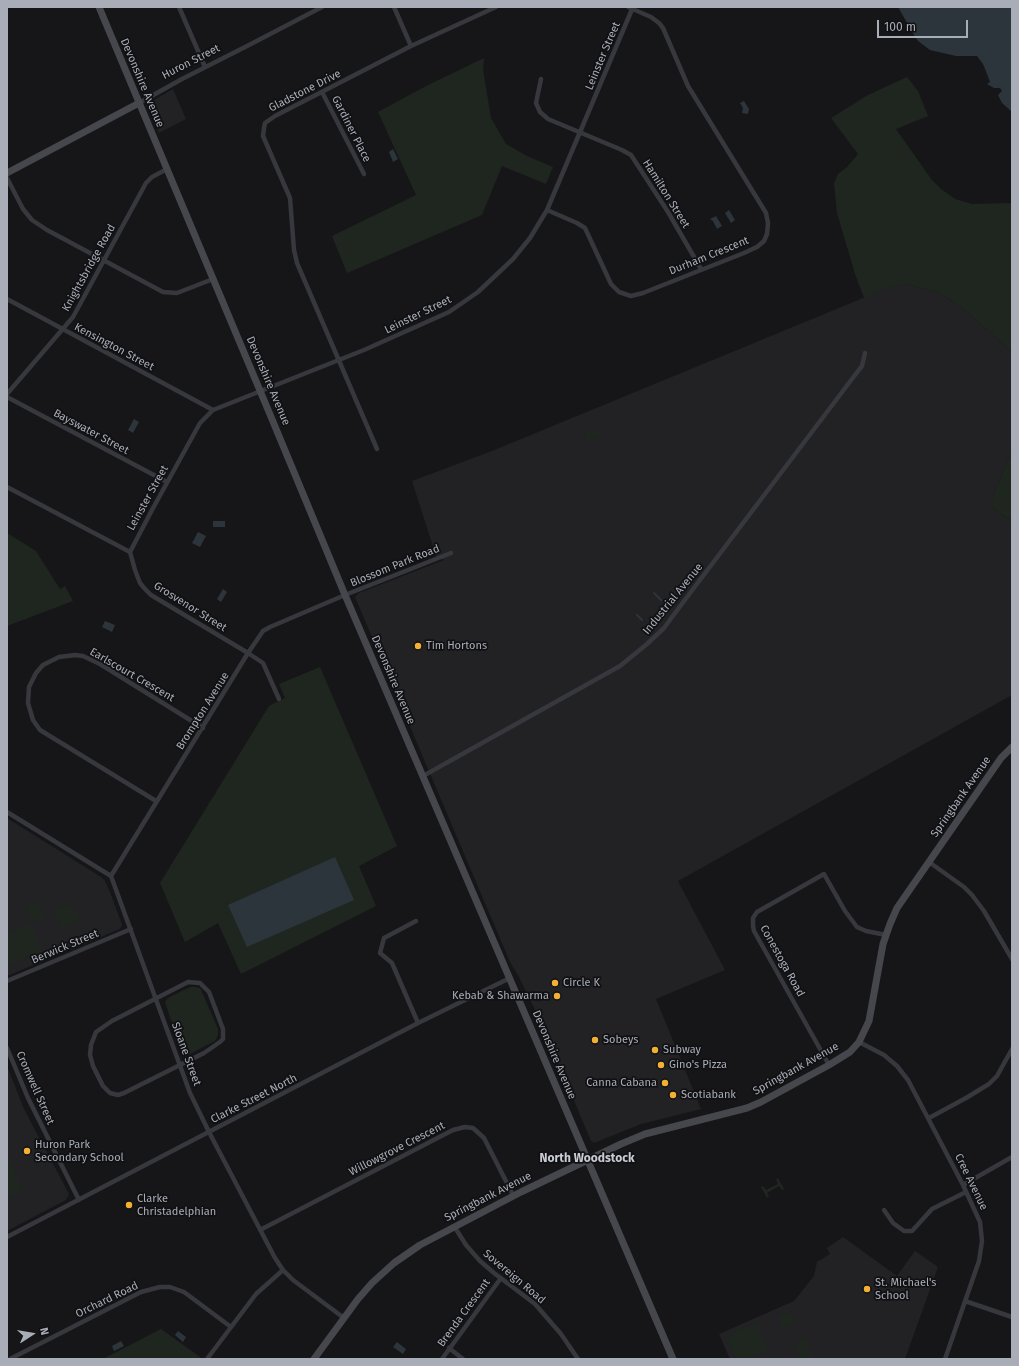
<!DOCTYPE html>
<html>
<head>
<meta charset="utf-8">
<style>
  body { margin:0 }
  #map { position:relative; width:1019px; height:1366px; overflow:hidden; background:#161618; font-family:"Fira Sans",sans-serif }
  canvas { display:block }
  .frame { position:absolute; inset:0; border:8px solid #a8adb8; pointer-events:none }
  .north { position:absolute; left:12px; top:1314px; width:40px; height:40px; -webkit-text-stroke:3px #111113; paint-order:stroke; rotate:78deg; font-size:11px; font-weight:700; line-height:16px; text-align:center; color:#a8adb8 }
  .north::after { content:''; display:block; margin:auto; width:14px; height:18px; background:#a8adb8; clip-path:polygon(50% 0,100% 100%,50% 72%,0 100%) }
  .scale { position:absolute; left:877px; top:20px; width:91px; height:18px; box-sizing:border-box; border:2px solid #a8adb8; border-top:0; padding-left:5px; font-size:12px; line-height:14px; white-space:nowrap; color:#a8adb8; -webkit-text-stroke:3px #111113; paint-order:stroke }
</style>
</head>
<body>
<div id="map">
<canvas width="1019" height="1366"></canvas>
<div class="frame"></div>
<div class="north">N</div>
<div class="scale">100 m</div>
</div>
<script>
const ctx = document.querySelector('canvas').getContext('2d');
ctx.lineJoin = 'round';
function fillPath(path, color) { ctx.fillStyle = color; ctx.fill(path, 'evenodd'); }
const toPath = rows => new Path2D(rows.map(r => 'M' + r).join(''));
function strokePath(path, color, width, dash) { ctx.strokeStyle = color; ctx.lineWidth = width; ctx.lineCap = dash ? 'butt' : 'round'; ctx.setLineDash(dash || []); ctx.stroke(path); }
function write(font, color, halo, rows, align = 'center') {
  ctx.font = font + ' "Fira Sans",sans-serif'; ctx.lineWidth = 3.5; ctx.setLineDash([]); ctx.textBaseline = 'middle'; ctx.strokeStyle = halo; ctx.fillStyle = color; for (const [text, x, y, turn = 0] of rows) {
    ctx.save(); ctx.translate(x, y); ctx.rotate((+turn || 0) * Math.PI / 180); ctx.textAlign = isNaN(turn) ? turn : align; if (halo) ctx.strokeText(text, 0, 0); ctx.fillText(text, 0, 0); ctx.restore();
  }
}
fillPath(toPath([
  [173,89,186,119,159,133,149,106,151,102],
  [900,284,905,284,937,292,960,306,1012,352,1012,451,993,496,993,508,1012,521,1012,695,678,881,725,970,656,999,701,1109,641,1124,594,1143,591,1141,542,1024,519,977,510,962,355,597,359,593,444,560,436,556,412,481,492,451,885,289],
  [7,818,101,877,105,881,110,892,121,922,122,925,120,929,7,976],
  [7,1066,24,1109,69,1194,66,1200,7,1231],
  [843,1237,897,1276,915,1251,938,1267,905,1359,730,1359,719,1334,794,1301,814,1276,817,1262,830,1254,827,1248]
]), '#222225');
fillPath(toPath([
  [484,58,483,69,491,118,506,144,527,156,553,167,546,184,502,166,482,215,347,273,332,236,416,195,378,112,426,86],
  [907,77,918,91,928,116,896,129,932,180,940,188,955,199,972,204,1012,203,1012,352,960,306,937,292,905,284,900,284,864,298,855,274,837,213,834,183,838,174,847,167,858,154,831,118,868,95],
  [600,429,601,430,599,436,593,436,587,440,587,432,590,430,594,431],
  [1012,451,1012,521,993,508,992,503,993,496],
  [7,533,36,551,60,589,65,586,73,601,7,626],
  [320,667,397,846,359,866,376,906,241,974,218,923,185,942,160,883,269,706,285,698,279,684],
  [38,901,45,918,32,923,26,905],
  [69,904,79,916,78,921,62,928,52,912],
  [31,924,42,952,7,965,7,933],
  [190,987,195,987,200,988,202,992,218,1029,218,1035,215,1041,188,1055,181,1051,165,1002,168,998],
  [7,1152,23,1193,7,1199],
  [778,1178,784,1189,782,1190,779,1186,767,1193,769,1196,767,1198,761,1187,763,1186,766,1190,778,1184,776,1179],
  [791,1311,795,1322,782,1328,778,1317],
  [756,1323,768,1350,748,1359,736,1359,728,1340,730,1334],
  [161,1329,203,1359,103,1359,153,1333],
  [805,1339,813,1359,802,1359,795,1343]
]), '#1e261f');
fillPath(toPath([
  [898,7,1012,7,1012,112,1002,103,998,95,1002,91,1000,88,994,88,987,84,990,82,987,74,983,64,977,56,956,56,930,50,918,41,914,35],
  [744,101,749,109,748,114,742,113,743,108,740,103],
  [393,149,398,159,393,162,389,152],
  [729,210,735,220,731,223,725,213],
  [716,216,722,226,717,229,713,221,710,219],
  [134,419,139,422,133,433,128,430],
  [213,521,225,521,225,527,213,527],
  [198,532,206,536,200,547,192,543],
  [223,589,227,592,221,602,217,599],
  [105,621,115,625,112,632,102,627],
  [335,857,354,900,247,947,228,905],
  [178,1331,186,1337,183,1342,175,1335],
  [121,1341,124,1346,114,1351,112,1346],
  [397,1342,406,1349,403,1354,393,1347]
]), '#2c353c');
strokePath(toPath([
  [654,593,661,600],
  [637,615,642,620]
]), '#2c353c', 2);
strokePath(toPath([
  [179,7,205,67],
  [394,7,411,46],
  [541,79,536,103,540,112,548,119,622,150,631,155,668,212,701,269],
  [322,92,364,174],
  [139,103,182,79,251,44,322,7],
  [7,178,23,209,32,220,47,230,163,292,177,293,213,279],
  [547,210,577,223,585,228,611,284,619,292,631,296,643,293,744,253,757,247,764,241,767,234,768,223,766,213,688,86,663,28,659,23,651,17,628,7],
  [7,299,213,410],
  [7,394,73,317,146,183,152,177,167,169],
  [7,397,167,482],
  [377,449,297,263,294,250,290,198,263,136,264,128,265,123,275,116,411,46,496,7],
  [7,487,130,552],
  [130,552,152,510,200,423,213,410,364,350,449,312,478,292,513,259,530,238,547,210,633,7],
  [130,552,135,570,140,583,145,589,151,595,248,653,263,663,279,699],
  [423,776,620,666,647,644,664,628,678,609,855,375,862,366,865,353],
  [156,801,40,730,33,720,28,703,29,687,36,673,43,665,59,657,75,655,83,656,100,664,203,728],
  [7,812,111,876,190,1093,209,1132,275,1258,283,1270,293,1280,344,1318],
  [929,862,964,887,972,895,984,911,1012,959],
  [111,876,248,653,263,631,270,627,345,595,451,553],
  [416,921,384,938,380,953,392,963,418,1023],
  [7,981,131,929],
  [188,982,200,983,209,992,223,1029,223,1039,220,1042,204,1053,124,1093,118,1095,110,1093,103,1086,93,1066,90,1055,91,1045,96,1032,112,1021,188,982],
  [859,1042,884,1055,897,1066,908,1080,963,1185,980,1222,982,1241,979,1261,945,1359],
  [7,1048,28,1098,79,1200],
  [829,1065,754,931,753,926,753,918,757,912,824,874,845,911,857,927,866,931,886,935],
  [929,1118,966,1098,989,1084,997,1076,1012,1049],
  [963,1185,1012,1157],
  [884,1210,893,1223,904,1231,912,1231,932,1209,966,1192],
  [454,1226,466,1245,480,1261,494,1273,535,1304,561,1334,578,1359],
  [260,1230,453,1130,465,1127,473,1128,484,1138,513,1195],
  [7,1237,418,1023,510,978],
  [965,1301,1012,1317],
  [449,1348,463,1359],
  [10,1359,141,1292,160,1287,170,1287,184,1292,231,1327],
  [207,1359,256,1294,283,1270],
  [442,1359,501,1278]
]), '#37383d', 4.5);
strokePath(toPath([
  [99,7,274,424,345,595,673,1359],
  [7,173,139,103],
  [314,1359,358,1299,372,1283,394,1263,420,1245,521,1192,621,1144,645,1134,747,1108,761,1102,829,1065,850,1052,859,1042,869,1021,883,944,890,924,897,908,1001,758,1012,747]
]), '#45474d', 7);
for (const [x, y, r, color] of [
  [418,646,4,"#f2b134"],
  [555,983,4,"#f2b134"],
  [557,996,4,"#f2b134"],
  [595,1040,4,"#f2b134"],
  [655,1050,4,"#f2b134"],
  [661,1065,4,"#f2b134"],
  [665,1083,4,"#f2b134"],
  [673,1095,4,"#f2b134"],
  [27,1151,4,"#f2b134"],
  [129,1205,4,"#f2b134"],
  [867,1289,4,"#f2b134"]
]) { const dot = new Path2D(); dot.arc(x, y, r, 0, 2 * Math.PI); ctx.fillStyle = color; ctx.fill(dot); strokePath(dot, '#111113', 1.5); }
write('11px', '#a8adb8', '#111113', [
  ["Leinster Street",603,56,-67],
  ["Huron Street",191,62,-27],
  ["Devonshire Avenue",142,83,67],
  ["Gladstone Drive",305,91,-27],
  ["Gardiner Place",351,129,63],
  ["Hamilton Street",666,194,58],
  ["Durham Crescent",709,256,-22],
  ["Knightsbridge Road",89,268,-61],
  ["Leinster Street",418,315,-26],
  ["Kensington Street",114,347,28],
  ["Devonshire Avenue",268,381,67],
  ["Bayswater Street",91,432,28],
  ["Leinster Street",148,498,-61],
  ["Blossom Park Road",395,566,-22],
  ["Industrial Avenue",673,599,-51],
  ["Grosvenor Street",190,607,32],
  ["Earlscourt Crescent",132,675,30],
  ["Devonshire Avenue",393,680,67],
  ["Brompton Avenue",203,711,-58],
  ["Springbank Avenue",961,797,-55],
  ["Berwick Street",65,947,-23],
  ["Conestoga Road",782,961,61],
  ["Sloane Street",186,1054,70],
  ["Devonshire Avenue",554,1055,67],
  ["Springbank Avenue",796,1069,-29],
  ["Cromwell Street",35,1088,66],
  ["Clarke Street North",254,1099,-27],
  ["Willowgrove Crescent",397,1149,-27],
  ["Cree Avenue",971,1182,64],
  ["Springbank Avenue",488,1197,-27],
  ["Sovereign Road",514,1277,40],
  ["Orchard Road",107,1300,-26],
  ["Brenda Crescent",464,1313,-54]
]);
write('11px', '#a8adb8', '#111113', [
  ["Tim Hortons",426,646],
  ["Circle K",563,983],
  ["Kebab & Shawarma",549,996,"right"],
  ["Sobeys",603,1040],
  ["Subway",663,1050],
  ["Gino's Pizza",669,1065],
  ["Canna Cabana",657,1083,"right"],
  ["Scotiabank",681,1095],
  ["Huron Park",35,1145],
  ["Secondary School",35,1158],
  ["Clarke",137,1199],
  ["Christadelphian",137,1212],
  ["St. Michael's",875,1283],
  ["School",875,1296]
], 'left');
write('bold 12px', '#c9ccd4', '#111113', [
  ["North Woodstock",587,1159]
]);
</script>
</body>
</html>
